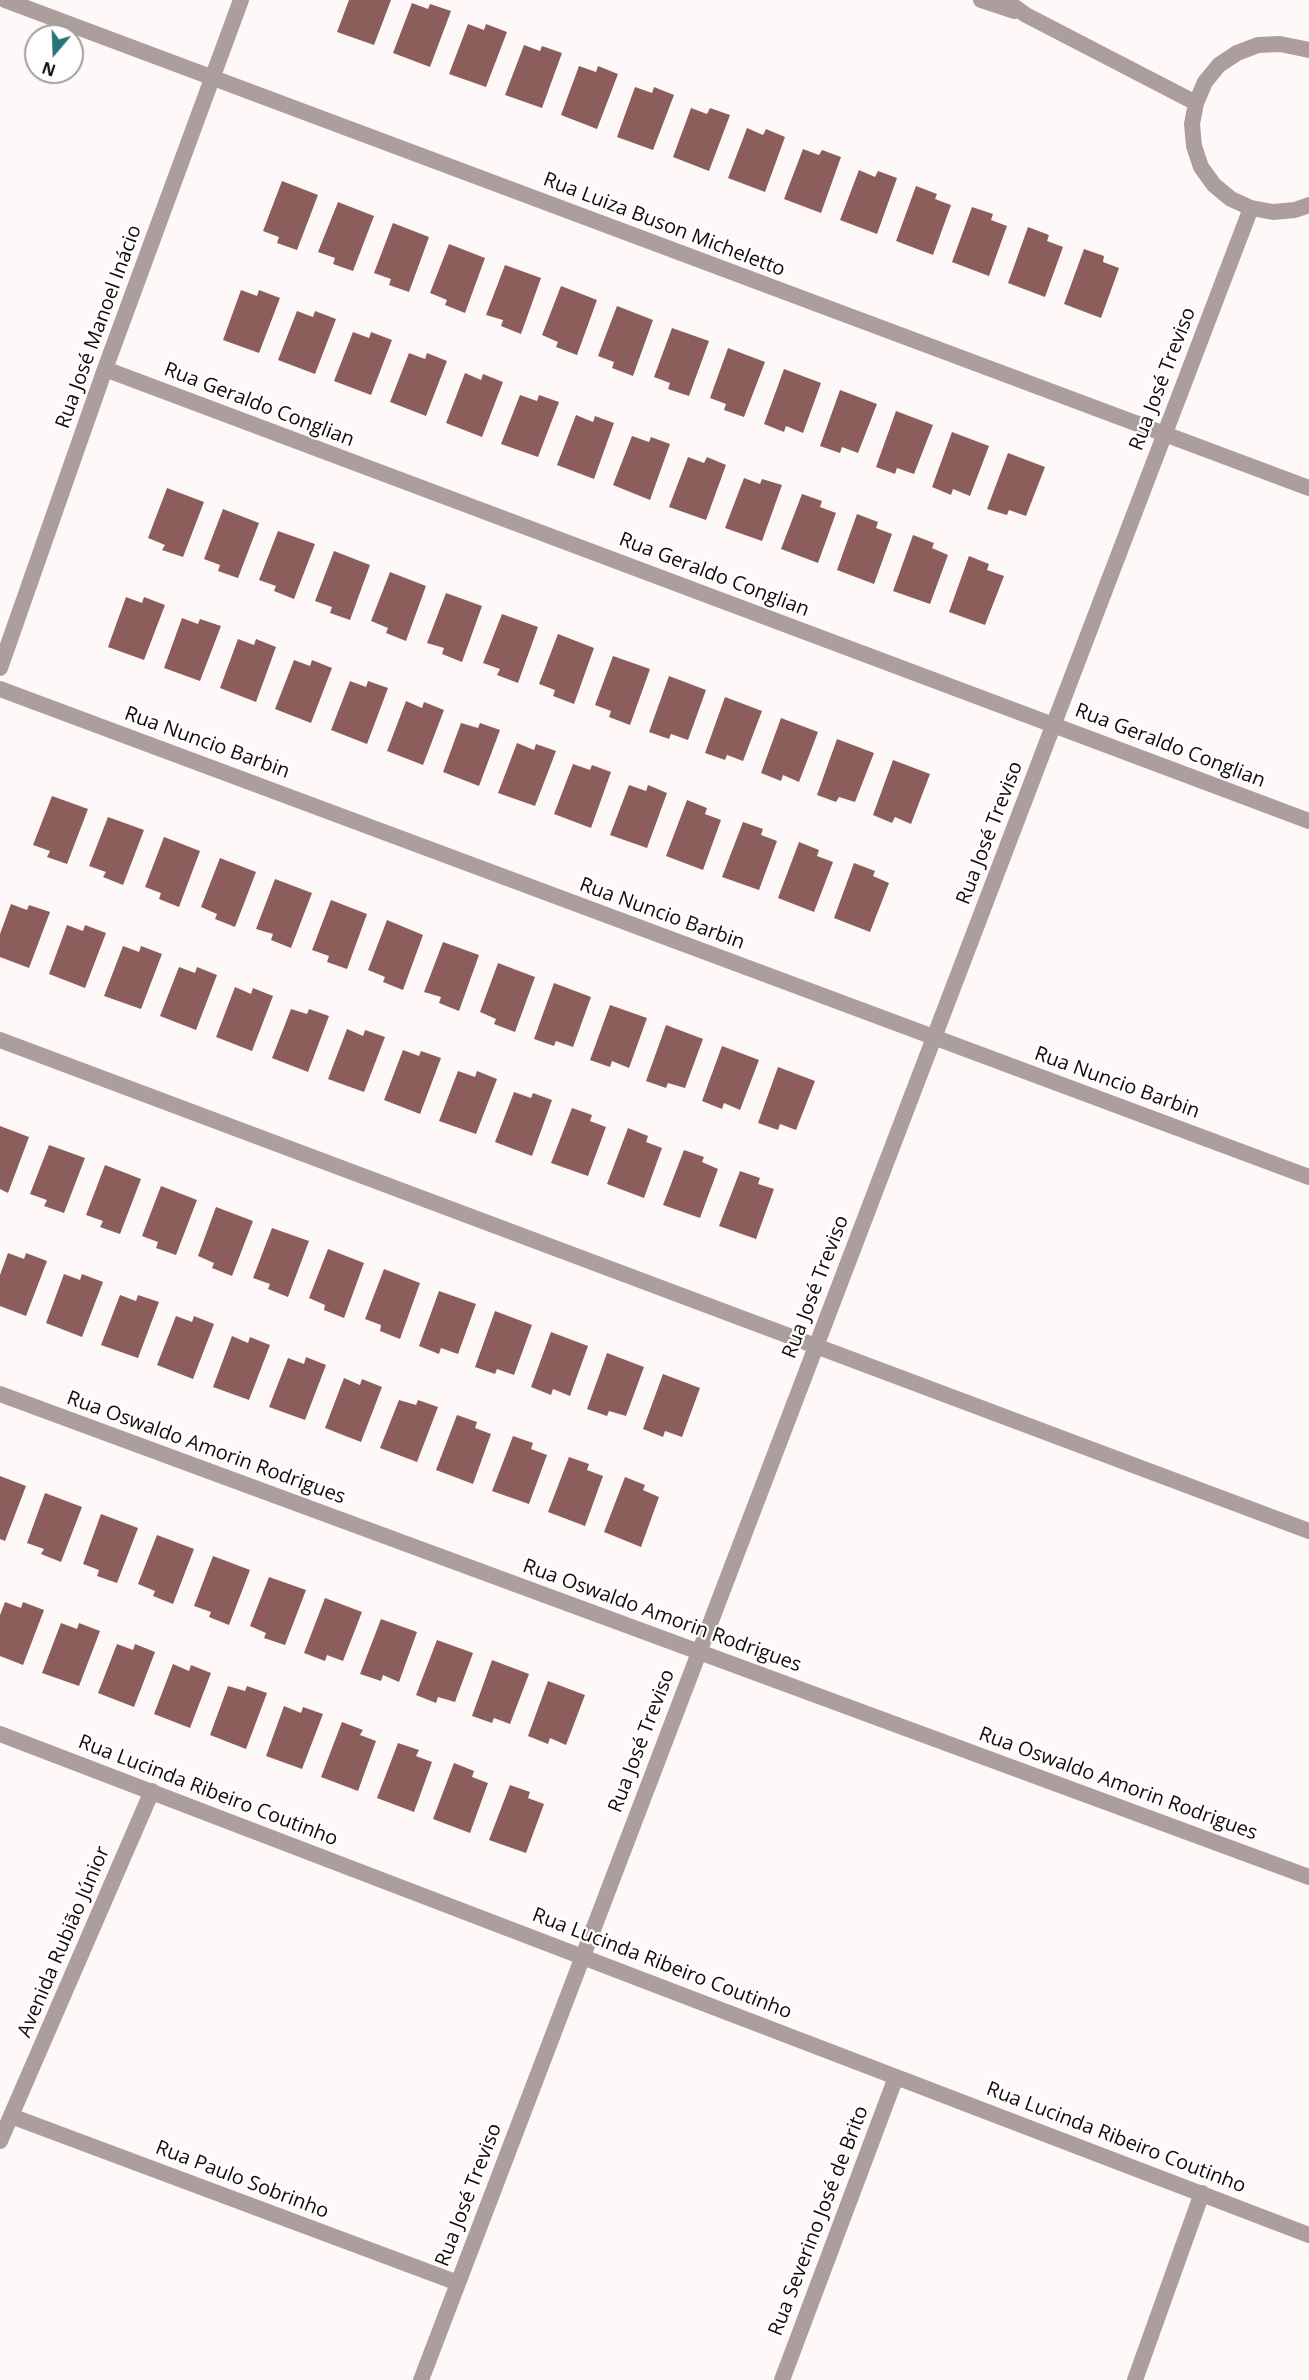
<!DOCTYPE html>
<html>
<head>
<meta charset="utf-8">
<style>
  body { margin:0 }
  #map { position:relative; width:1309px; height:2380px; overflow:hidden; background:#fff8f8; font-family:"Open Sans",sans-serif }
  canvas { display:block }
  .north { position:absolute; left:24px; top:24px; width:60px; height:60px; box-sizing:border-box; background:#fff; border:2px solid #a29d9d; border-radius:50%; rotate:199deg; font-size:16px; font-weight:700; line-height:24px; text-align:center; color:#160b0b }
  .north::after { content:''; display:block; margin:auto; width:21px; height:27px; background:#287278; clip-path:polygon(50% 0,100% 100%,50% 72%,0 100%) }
</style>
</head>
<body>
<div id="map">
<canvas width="1309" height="2380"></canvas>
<div class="north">N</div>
</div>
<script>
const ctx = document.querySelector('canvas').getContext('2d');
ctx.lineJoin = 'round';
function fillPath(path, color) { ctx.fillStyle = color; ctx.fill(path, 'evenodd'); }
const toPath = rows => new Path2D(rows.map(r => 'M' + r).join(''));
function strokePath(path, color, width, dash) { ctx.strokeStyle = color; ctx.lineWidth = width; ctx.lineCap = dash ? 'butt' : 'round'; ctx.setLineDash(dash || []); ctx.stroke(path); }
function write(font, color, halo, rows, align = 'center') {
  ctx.font = font + ' "Open Sans",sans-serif'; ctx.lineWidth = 4.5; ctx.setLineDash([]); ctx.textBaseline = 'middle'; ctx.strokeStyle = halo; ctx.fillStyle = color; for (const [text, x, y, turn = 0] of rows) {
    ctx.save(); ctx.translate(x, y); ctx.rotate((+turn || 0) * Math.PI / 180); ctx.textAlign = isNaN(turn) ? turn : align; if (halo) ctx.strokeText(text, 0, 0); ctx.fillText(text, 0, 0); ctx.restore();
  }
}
fillPath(toPath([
  [349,0,391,0,374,45,337,32],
  [412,3,428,9,430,4,451,11,430,67,393,53],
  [468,24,484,30,486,24,507,32,486,87,449,74],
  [524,45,540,51,542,46,562,53,542,108,505,95],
  [579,66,596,72,598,66,618,74,597,129,561,115],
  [635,87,652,93,654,87,674,95,653,150,617,137],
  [691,108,707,114,710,108,730,115,709,171,673,157],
  [747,128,763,135,766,129,785,137,765,192,728,178],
  [803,149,819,155,822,150,841,157,821,213,784,199],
  [859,170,875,177,878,171,897,178,877,234,840,220],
  [282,181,318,195,297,250,277,243,279,237,263,231],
  [916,186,937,194,935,199,951,205,933,255,896,241],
  [338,202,374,216,353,271,333,264,335,258,318,252],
  [972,207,993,214,991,220,1007,226,989,276,952,262],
  [393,223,429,237,409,292,389,285,391,279,374,273],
  [1028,227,1049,235,1047,241,1063,247,1045,297,1008,283],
  [449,244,485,258,465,313,445,305,447,300,430,293],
  [1084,249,1104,256,1103,262,1119,268,1101,318,1064,304],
  [505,265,541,278,521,334,501,326,503,320,486,315],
  [561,286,597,300,577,355,556,347,558,342,542,335],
  [241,290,257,296,259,290,280,298,259,353,223,340],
  [617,306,653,320,633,376,612,368,614,362,598,356],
  [297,311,313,317,315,311,336,319,315,374,278,360],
  [672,328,709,341,689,396,668,389,670,383,654,377],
  [353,332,369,338,371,332,392,340,371,395,334,381],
  [728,348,765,362,744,417,724,410,726,404,710,398],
  [409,353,425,359,427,353,447,361,426,416,390,402],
  [784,369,821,383,803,433,786,426,784,432,764,424],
  [465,373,481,380,483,374,503,382,482,437,446,423],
  [840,390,877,404,858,453,842,447,840,453,820,446],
  [520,395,537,401,539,395,559,402,538,457,501,444],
  [896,411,933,425,914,474,897,468,895,474,876,467],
  [576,415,593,422,595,416,614,423,594,479,557,465],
  [952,432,989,446,970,496,953,489,951,495,932,487],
  [632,436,649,442,651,437,670,444,650,500,613,485],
  [1008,453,1045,467,1026,516,1009,510,1007,515,987,509],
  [688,457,704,463,707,457,726,465,706,520,669,507],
  [744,478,760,484,762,479,782,485,762,541,725,528],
  [167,488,204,502,183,557,162,550,165,545,148,538],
  [802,494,822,501,820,507,836,513,818,563,781,549],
  [223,509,259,523,238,578,218,571,220,565,204,559],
  [857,514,878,522,876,528,892,534,874,584,837,570],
  [278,531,315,544,294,599,274,591,276,586,259,580],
  [913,535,934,543,932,548,948,555,930,604,893,591],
  [334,551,370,565,350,620,330,613,332,607,315,601],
  [969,556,989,564,987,570,1004,576,985,625,949,612],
  [390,572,426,586,406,641,386,633,388,628,371,621],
  [446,593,482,606,462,662,442,654,444,648,427,643],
  [126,597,142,603,144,597,165,605,144,660,108,647],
  [502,614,538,627,518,683,497,675,500,669,483,663],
  [182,618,198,624,200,619,221,626,200,681,164,668],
  [558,634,594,648,574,704,553,696,555,690,539,684],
  [238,639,254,645,256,639,276,647,256,702,220,688],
  [613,656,650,669,630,725,609,717,611,711,595,705],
  [294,660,310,666,312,660,332,668,311,723,275,709],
  [669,676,706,690,688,740,671,734,669,739,649,732],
  [350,681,366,687,368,681,388,688,367,744,331,730],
  [725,697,762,711,743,761,727,755,725,760,705,753],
  [406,701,422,708,424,702,444,710,423,765,387,751],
  [781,718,818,732,799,782,783,775,781,781,761,773],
  [461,723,478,728,480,723,500,730,479,786,443,772],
  [837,739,874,753,855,802,839,797,836,802,817,795],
  [517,743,534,750,536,744,556,751,535,806,498,793],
  [893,760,930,774,911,824,895,817,892,823,873,815],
  [573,764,590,770,592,765,611,772,591,828,554,814],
  [629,785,646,791,648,785,667,793,647,848,610,835],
  [52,796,88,809,67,864,47,857,50,851,33,845],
  [687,800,707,808,705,814,721,820,703,870,666,856],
  [108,817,144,830,123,885,103,877,106,872,89,866],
  [743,822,763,829,761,835,777,841,759,890,722,877],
  [164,837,200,851,179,907,159,899,161,893,145,887],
  [799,842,819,850,817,856,833,862,814,912,778,898],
  [220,858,256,872,235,927,215,919,217,914,201,907],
  [854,863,875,871,873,876,889,883,870,932,834,918],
  [275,879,312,893,291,948,271,940,273,934,256,929],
  [331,900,367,914,347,969,327,962,329,956,312,950],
  [11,904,27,910,29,905,50,912,29,968,0,957,0,934],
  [387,920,423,935,403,990,383,982,385,977,368,970],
  [67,925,83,931,85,925,106,933,85,988,49,974],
  [443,942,479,955,459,1011,439,1003,441,997,424,992],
  [123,946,139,952,141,946,162,954,141,1009,104,996],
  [498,963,535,977,515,1032,494,1024,496,1019,480,1012],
  [179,967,195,973,197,967,217,975,196,1030,160,1016],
  [554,983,591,997,573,1047,556,1041,554,1046,534,1039],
  [235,987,251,994,253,988,273,996,252,1051,216,1037],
  [610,1005,647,1018,629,1068,612,1061,610,1067,590,1060],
  [291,1009,307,1014,309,1009,329,1016,308,1072,272,1058],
  [666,1025,703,1039,685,1088,668,1083,666,1088,646,1081],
  [347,1029,363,1036,365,1030,385,1037,364,1092,328,1079],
  [722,1046,759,1060,740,1110,724,1103,722,1109,702,1101],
  [403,1050,419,1056,421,1051,441,1058,420,1114,384,1100],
  [778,1067,815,1081,796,1130,780,1124,778,1130,758,1123],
  [458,1071,475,1077,477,1071,497,1079,476,1134,439,1121],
  [514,1092,531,1098,533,1093,552,1100,532,1156,495,1142],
  [572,1108,592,1115,590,1121,606,1127,588,1176,551,1163],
  [0,1126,29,1137,8,1193,0,1189],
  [628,1128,648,1136,646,1142,662,1148,644,1198,607,1184],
  [49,1145,85,1158,64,1213,44,1206,47,1200,30,1194],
  [684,1150,704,1157,702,1162,718,1169,700,1218,663,1205],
  [105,1165,141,1179,120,1234,100,1227,103,1221,86,1215],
  [740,1171,760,1178,758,1184,774,1189,756,1239,719,1226],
  [161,1186,197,1200,176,1255,156,1248,158,1242,142,1236],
  [216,1207,253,1221,232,1276,212,1268,214,1263,198,1256],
  [272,1228,309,1241,288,1297,268,1289,270,1284,253,1278],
  [328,1249,364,1263,344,1318,324,1310,325,1305,309,1298],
  [8,1253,24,1259,26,1253,47,1261,26,1316,0,1306,0,1275],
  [384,1269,420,1283,400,1339,380,1331,381,1325,365,1319],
  [64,1274,80,1280,82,1274,103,1282,82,1337,46,1323],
  [439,1291,476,1304,458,1354,441,1348,439,1354,419,1346],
  [120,1295,136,1301,138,1295,159,1302,138,1358,101,1345],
  [495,1311,532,1325,514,1375,497,1369,495,1374,475,1367],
  [176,1316,192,1322,194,1316,214,1324,193,1379,157,1365],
  [551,1332,588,1346,570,1396,553,1389,551,1395,531,1387],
  [232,1336,248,1343,250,1337,270,1345,249,1400,213,1387],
  [607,1353,644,1367,626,1416,609,1411,607,1416,587,1409],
  [306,1357,326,1365,305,1420,269,1407,288,1358,304,1364],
  [663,1374,700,1388,682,1437,665,1431,663,1437,643,1429],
  [344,1378,360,1385,362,1379,382,1387,361,1442,325,1428],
  [399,1400,416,1405,418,1400,438,1407,417,1462,380,1448],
  [457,1415,477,1422,475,1428,491,1434,473,1484,436,1470],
  [513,1436,533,1443,531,1449,547,1455,529,1504,492,1491],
  [569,1457,589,1464,587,1470,603,1476,585,1526,548,1512],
  [0,1476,26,1486,5,1541,0,1539],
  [625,1477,645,1485,643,1490,659,1497,641,1547,604,1532],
  [45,1493,82,1507,61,1562,41,1554,44,1549,27,1543],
  [101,1514,138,1528,117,1583,97,1576,99,1570,83,1564],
  [157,1535,194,1549,173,1604,153,1596,155,1591,138,1584],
  [213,1556,250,1570,229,1625,209,1617,211,1612,194,1606],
  [269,1577,306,1590,285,1645,264,1638,266,1633,250,1626],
  [325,1598,362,1612,343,1661,327,1655,325,1661,304,1653],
  [5,1602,21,1608,23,1602,44,1610,23,1665,0,1656,0,1615],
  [381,1619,417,1632,399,1682,383,1675,381,1681,360,1674],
  [61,1623,77,1629,79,1623,100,1631,79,1686,42,1673],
  [437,1640,473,1653,455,1702,438,1697,436,1703,416,1695],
  [117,1644,133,1650,135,1644,155,1652,134,1707,98,1693],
  [492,1660,529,1674,510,1724,494,1718,492,1723,472,1716],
  [173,1664,189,1671,191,1665,211,1673,190,1728,154,1714],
  [548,1681,585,1695,566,1745,550,1738,548,1744,528,1736],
  [228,1686,245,1691,247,1686,267,1693,246,1749,210,1735],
  [284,1706,301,1713,303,1707,323,1714,302,1769,266,1756],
  [342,1722,363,1730,360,1735,376,1741,358,1791,321,1777],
  [398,1743,419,1750,416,1756,432,1762,414,1812,377,1798],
  [454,1763,474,1771,472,1777,488,1783,470,1833,433,1819],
  [510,1785,530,1792,528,1798,544,1804,526,1853,489,1840]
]), '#8c5e5b');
strokePath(toPath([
  [5,0,1309,488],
  [981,0,1014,11],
  [1005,0,1026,15,1196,103],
  [1309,50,1280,44,1258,45,1237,53,1219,65,1205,82,1196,103,1192,124,1194,146,1201,167,1214,185,1231,199,1251,208,1273,212,1295,210,1309,205],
  [105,369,1309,821],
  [0,668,105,369,241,0],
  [0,689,1309,1177],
  [0,1040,1309,1531],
  [0,1394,1309,1877],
  [0,1734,1309,2235],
  [11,2116,458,2283],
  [421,2380,1251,208],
  [782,2380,896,2077],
  [1135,2380,1202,2193]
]), '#ac9e9d', 16);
strokePath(toPath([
  [0,2141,152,1791]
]), '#ac9e9d', 16);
write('20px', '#160b0b', '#fff', [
  ["Rua Luiza Buson Micheletto",664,225,21],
  ["Rua José Manoel Inácio",99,327,-70],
  ["Rua José Treviso",1163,379,-69],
  ["Rua Geraldo Conglian",259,405,21],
  ["Rua Geraldo Conglian",714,575,21],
  ["Rua Nuncio Barbin",207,743,20],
  ["Rua Geraldo Conglian",1170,746,21],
  ["Rua José Treviso",990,833,-69],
  ["Rua Nuncio Barbin",662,914,20],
  ["Rua Nuncio Barbin",1117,1083,20],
  ["Rua José Treviso",816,1287,-69],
  ["Rua Oswaldo Amorin Rodrigues",206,1448,20],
  ["Rua Oswaldo Amorin Rodrigues",662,1616,20],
  ["Rua José Treviso",642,1741,-69],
  ["Rua Oswaldo Amorin Rodrigues",1118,1784,20],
  ["Rua Lucinda Ribeiro Coutinho",208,1791,21],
  ["Avenida Rubião Júnior",64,1942,-67],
  ["Rua Lucinda Ribeiro Coutinho",662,1964,21],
  ["Rua Lucinda Ribeiro Coutinho",1116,2138,21],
  ["Rua Paulo Sobrinho",242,2180,21],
  ["Rua José Treviso",469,2195,-69],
  ["Rua Severino José de Brito",819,2221,-69]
]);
</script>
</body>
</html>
